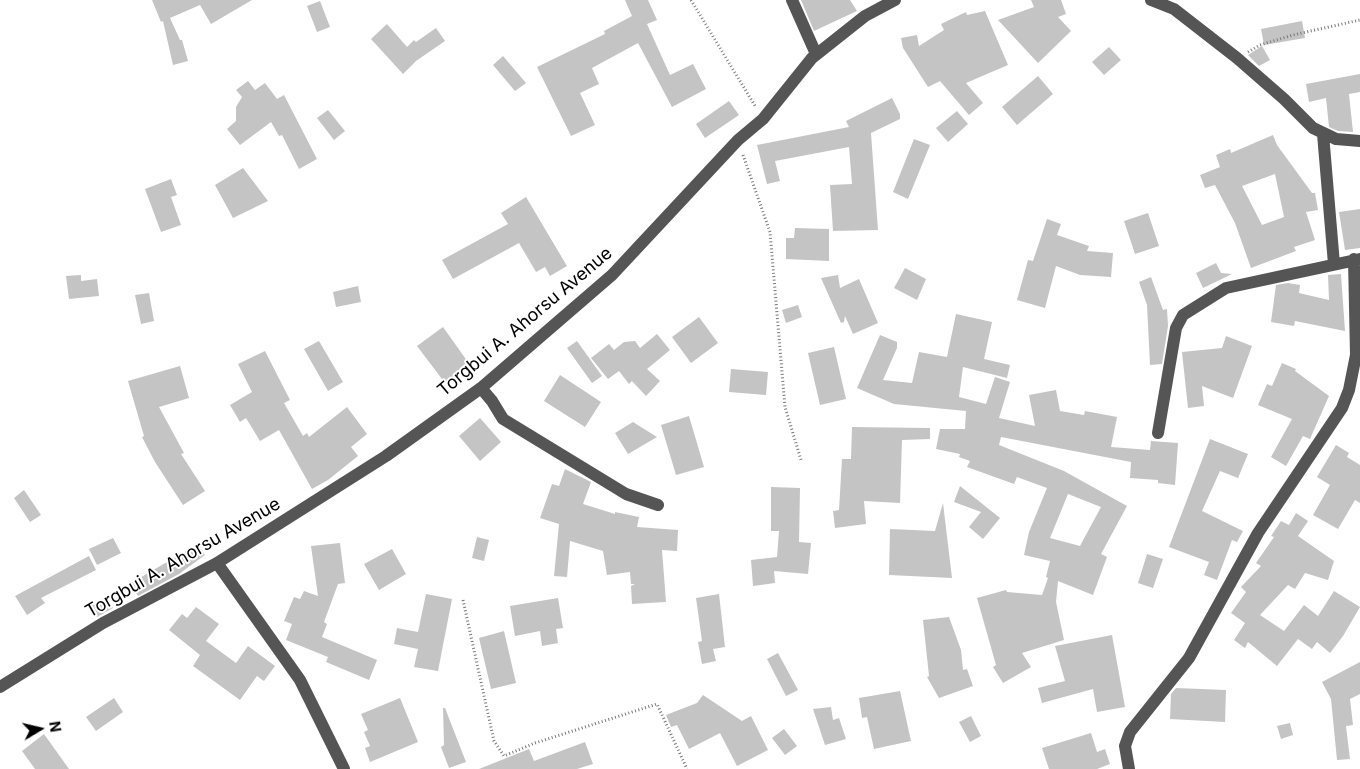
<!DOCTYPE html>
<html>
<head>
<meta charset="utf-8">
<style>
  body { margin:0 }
  #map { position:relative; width:1360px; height:769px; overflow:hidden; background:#fff; font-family:Inter,sans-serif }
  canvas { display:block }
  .north { position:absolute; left:15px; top:704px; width:50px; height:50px; -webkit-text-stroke:4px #fff; paint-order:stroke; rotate:81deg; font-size:14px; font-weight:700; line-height:20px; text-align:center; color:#000 }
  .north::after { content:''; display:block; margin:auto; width:18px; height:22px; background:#000; clip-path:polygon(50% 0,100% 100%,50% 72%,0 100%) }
</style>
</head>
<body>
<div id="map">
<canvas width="1360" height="769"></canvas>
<div class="north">N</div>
</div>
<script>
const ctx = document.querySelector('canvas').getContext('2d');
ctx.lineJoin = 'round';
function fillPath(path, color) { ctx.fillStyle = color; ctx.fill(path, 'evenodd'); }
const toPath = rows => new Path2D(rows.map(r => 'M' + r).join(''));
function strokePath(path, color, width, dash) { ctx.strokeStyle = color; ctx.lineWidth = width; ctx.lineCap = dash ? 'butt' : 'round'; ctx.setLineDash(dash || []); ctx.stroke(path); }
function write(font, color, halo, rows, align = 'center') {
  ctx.font = font + ' Inter,sans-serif'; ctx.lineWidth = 4; ctx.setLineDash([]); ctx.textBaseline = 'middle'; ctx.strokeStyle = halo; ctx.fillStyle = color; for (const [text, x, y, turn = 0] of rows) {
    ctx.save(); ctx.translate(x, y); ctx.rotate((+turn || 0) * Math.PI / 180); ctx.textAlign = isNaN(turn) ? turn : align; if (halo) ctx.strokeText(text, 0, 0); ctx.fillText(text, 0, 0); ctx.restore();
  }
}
fillPath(toPath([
  [152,0,252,0,211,24,200,5,170,18,180,40,182,40,188,61,173,65,163,21,161,22],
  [625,0,648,0,657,20,647,24,670,75,693,64,706,89,672,107,638,43,592,68,599,84,580,93,595,125,571,136,537,67,605,34,604,31,632,16],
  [801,0,850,0,857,11,814,31],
  [1031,0,1061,0,1066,14,1058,17,1071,31,1038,63,998,20,1034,7],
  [320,1,330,27,317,32,307,6],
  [985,11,1008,65,966,83,983,103,969,115,940,81,928,87,903,48,901,38,917,35,919,46,944,30,941,24,966,12,967,15],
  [1302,21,1305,38,1264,45,1261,29],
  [387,24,407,47,414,40,416,42,436,28,445,41,416,61,403,74,371,39],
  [1262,46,1270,60,1259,66,1248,55],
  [1109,47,1121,60,1104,75,1092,62],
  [503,56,526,83,515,91,493,65],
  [1360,74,1360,92,1349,94,1353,132,1338,131,1329,127,1326,98,1309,102,1306,84],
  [1038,76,1053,94,1017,125,1002,107],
  [248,81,255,90,265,83,277,99,284,95,317,159,299,169,282,135,279,136,271,122,240,145,227,129,236,121,236,107,242,97,236,90],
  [892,98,900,114,900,119,871,133,878,230,833,231,830,185,852,184,849,147,775,161,780,181,767,184,757,145,849,127,846,121],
  [729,101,739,115,705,138,696,124],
  [328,110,345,131,334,140,317,118],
  [957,111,968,124,948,142,936,128],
  [1273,135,1277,145,1312,193,1315,193,1318,210,1306,212,1315,240,1294,247,1296,251,1251,268,1235,223,1215,185,1205,188,1200,175,1220,167,1216,155,1230,149,1231,153],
  [1275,174,1284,217,1262,225,1242,186],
  [914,139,930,145,908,199,893,192],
  [243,168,268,201,233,218,215,185],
  [171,179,177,195,171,197,181,225,161,232,145,189],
  [526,197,567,266,550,276,545,267,536,272,519,243,453,279,442,260,508,224,501,213],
  [1360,209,1360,248,1345,250,1339,212],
  [1148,213,1159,246,1135,254,1124,221],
  [1047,219,1061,224,1057,235,1089,246,1087,251,1113,253,1111,277,1080,275,1056,266,1045,308,1017,300,1028,260,1033,261],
  [795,228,829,229,829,261,786,259,786,238,794,238],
  [1216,263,1221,273,1232,274,1203,288,1196,273],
  [905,268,926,279,917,300,894,288],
  [1341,274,1345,331,1295,321,1294,326,1271,322,1276,285,1288,283,1300,285,1299,293,1329,300,1328,275],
  [81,275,81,281,97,279,99,296,69,299,66,276],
  [838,275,840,288,859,279,878,323,853,334,845,316,844,322,841,323,821,278],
  [1151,277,1163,310,1167,309,1168,326,1162,364,1150,365,1147,305,1139,282],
  [358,286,361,302,336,307,333,292],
  [149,293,154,321,141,324,135,295],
  [798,305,802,317,786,323,782,310],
  [956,314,992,322,984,359,1010,365,1007,378,963,367,959,397,986,404,995,377,1010,382,999,418,1035,426,1029,395,1056,390,1060,411,1084,415,1085,411,1117,417,1111,447,1150,450,1151,441,1178,443,1175,485,1158,483,1158,480,1130,478,1131,462,1001,437,999,445,1064,471,1127,506,1101,554,1107,557,1093,595,1058,581,1056,602,1064,640,1022,653,1031,667,1003,683,993,667,996,665,977,598,1006,590,1007,592,1042,595,1048,578,1046,577,1050,561,1024,555,1029,532,1047,488,1017,477,1014,484,967,467,970,461,959,457,960,454,936,449,940,429,965,429,966,411,894,404,857,388,880,335,897,342,897,348,883,380,912,383,919,352,947,357],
  [1068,494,1101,507,1080,546,1050,538],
  [699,317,718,343,691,363,672,337],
  [443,327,470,365,445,383,417,346],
  [657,334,670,350,647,369,660,381,646,396,632,381,629,384,619,371,608,379,591,358,609,344,614,350,624,342,635,341,640,348],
  [1226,336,1252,346,1233,398,1202,386,1204,406,1188,408,1182,352,1222,348],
  [319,341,343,382,328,391,304,349],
  [577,341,602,376,592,383,567,348],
  [834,347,846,399,820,405,808,353],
  [265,351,290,400,284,403,303,436,307,433,309,437,347,407,367,434,351,447,358,456,328,480,312,489,279,430,260,441,246,418,240,422,230,405,252,392,238,364],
  [1282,363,1296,369,1295,371,1329,396,1310,439,1303,436,1286,466,1271,457,1292,419,1258,405,1267,384,1272,386],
  [180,366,189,398,159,407,184,453,181,454,205,491,183,505,155,462,142,437,144,436,128,381],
  [731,369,768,372,766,395,729,392],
  [560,375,601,402,585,427,544,401],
  [689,416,704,467,676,475,661,425],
  [480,418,501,442,480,461,459,436],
  [633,422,657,437,628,454,615,433],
  [852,427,930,428,930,439,902,440,900,503,864,501,866,524,835,528,833,511,839,510,842,459,851,459],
  [1210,439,1248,454,1238,478,1220,471,1202,511,1243,531,1237,542,1232,540,1217,580,1204,575,1209,562,1169,547],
  [1336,445,1349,453,1347,457,1360,465,1360,503,1355,500,1338,529,1313,515,1330,485,1317,477],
  [565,469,591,482,583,504,615,514,615,512,639,517,637,527,678,530,677,551,662,550,666,602,632,604,631,586,635,584,631,584,630,572,607,575,603,551,570,541,567,577,554,576,559,524,540,518,552,484,559,486],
  [960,486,1000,518,983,539,969,527,981,512,954,502],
  [771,487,800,488,799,542,811,543,808,574,774,571,775,583,753,586,751,560,777,557,779,531,771,531],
  [24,490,41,515,30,522,14,498],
  [943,503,952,578,889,575,890,529,935,531],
  [1296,513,1308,521,1298,536,1334,561,1328,580,1305,573,1295,589,1288,585,1260,615,1284,631,1304,605,1318,616,1334,591,1360,607,1343,636,1330,653,1317,642,1312,649,1298,639,1277,666,1248,642,1245,648,1234,640,1245,623,1231,613,1246,592,1241,587,1261,566,1256,563,1274,537,1271,536,1281,521,1289,525],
  [477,537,489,540,484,561,472,558],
  [113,538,121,553,97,565,89,549],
  [340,543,345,583,338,584,324,622,327,624,322,637,377,660,369,680,326,662,328,657,286,640,292,624,284,621,294,597,300,599,304,591,318,596,311,546],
  [198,544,205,555,179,574,138,596,131,583],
  [392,549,406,574,379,590,364,564],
  [1147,554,1163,559,1153,588,1138,583],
  [89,556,96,570,41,598,45,603,27,615,15,596],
  [426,594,452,599,438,671,414,667,418,649,394,644,397,628,418,632],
  [719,594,725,647,713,649,716,661,702,664,698,642,702,641,696,598],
  [107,597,113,608,97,617,90,606],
  [558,598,563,628,556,629,558,643,542,646,540,631,515,636,510,606],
  [196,607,219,624,206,641,236,663,248,646,275,666,264,681,257,676,240,700,193,666,200,655,169,630,182,614,187,618],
  [949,617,961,650,963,670,967,669,973,686,939,698,927,677,929,676,923,620],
  [504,631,516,683,491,689,479,638],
  [1112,635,1125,707,1097,712,1093,689,1042,703,1038,688,1065,681,1055,646],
  [778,653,798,690,786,696,767,659],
  [1360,662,1360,694,1350,699,1353,725,1346,726,1350,759,1337,760,1331,699,1322,682],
  [1176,688,1226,690,1225,722,1170,719,1171,694],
  [900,691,911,741,874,749,867,717,862,718,859,698],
  [703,695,742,721,751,716,768,750,737,766,720,733,689,749,677,725,671,727,666,715,697,703],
  [114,698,123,712,96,731,86,717],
  [400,698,418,742,370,762,365,748,370,746,364,732,368,730,361,714],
  [831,707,833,720,839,718,846,739,825,745,813,709],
  [443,708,445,708,466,762,449,768,441,747,444,745],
  [971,716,981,736,970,742,959,722],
  [1290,723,1293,735,1281,739,1277,726],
  [784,729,797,746,785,755,772,738],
  [1091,733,1097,752,1105,749,1110,764,1097,769,1049,769,1042,748],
  [44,734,69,769,35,769,22,751],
  [585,742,593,764,577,769,479,769,529,749,534,761]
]), '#c4c4c4');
strokePath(toPath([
  [691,0,755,106],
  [1248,52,1260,45,1293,35,1360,20],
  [743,155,770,232,785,407,801,460],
  [463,600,494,741,504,756,535,743,657,704,687,769]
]), '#777', 3, [1, 2.5]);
strokePath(toPath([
  [792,0,816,54],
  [1151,0,1174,9,1237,58,1284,99,1313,128,1336,139,1360,141],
  [1323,134,1334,264],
  [481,388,492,401,503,419,626,494,658,505],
  [1158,433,1176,328,1183,315,1226,288,1360,259],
  [217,563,300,680,344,769],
  [0,687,103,623,217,563,386,456,481,388,612,275,738,140,763,119,812,58,865,16,895,0],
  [1129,769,1125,746,1130,732,1189,658,1258,533,1342,408,1349,390,1356,355,1354,259]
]), '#555', 12);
write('18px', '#000', '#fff', [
  ["Torgbui A. Ahorsu Avenue",525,322,-40],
  ["Torgbui A. Ahorsu Avenue",183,558,-30]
]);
</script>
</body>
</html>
